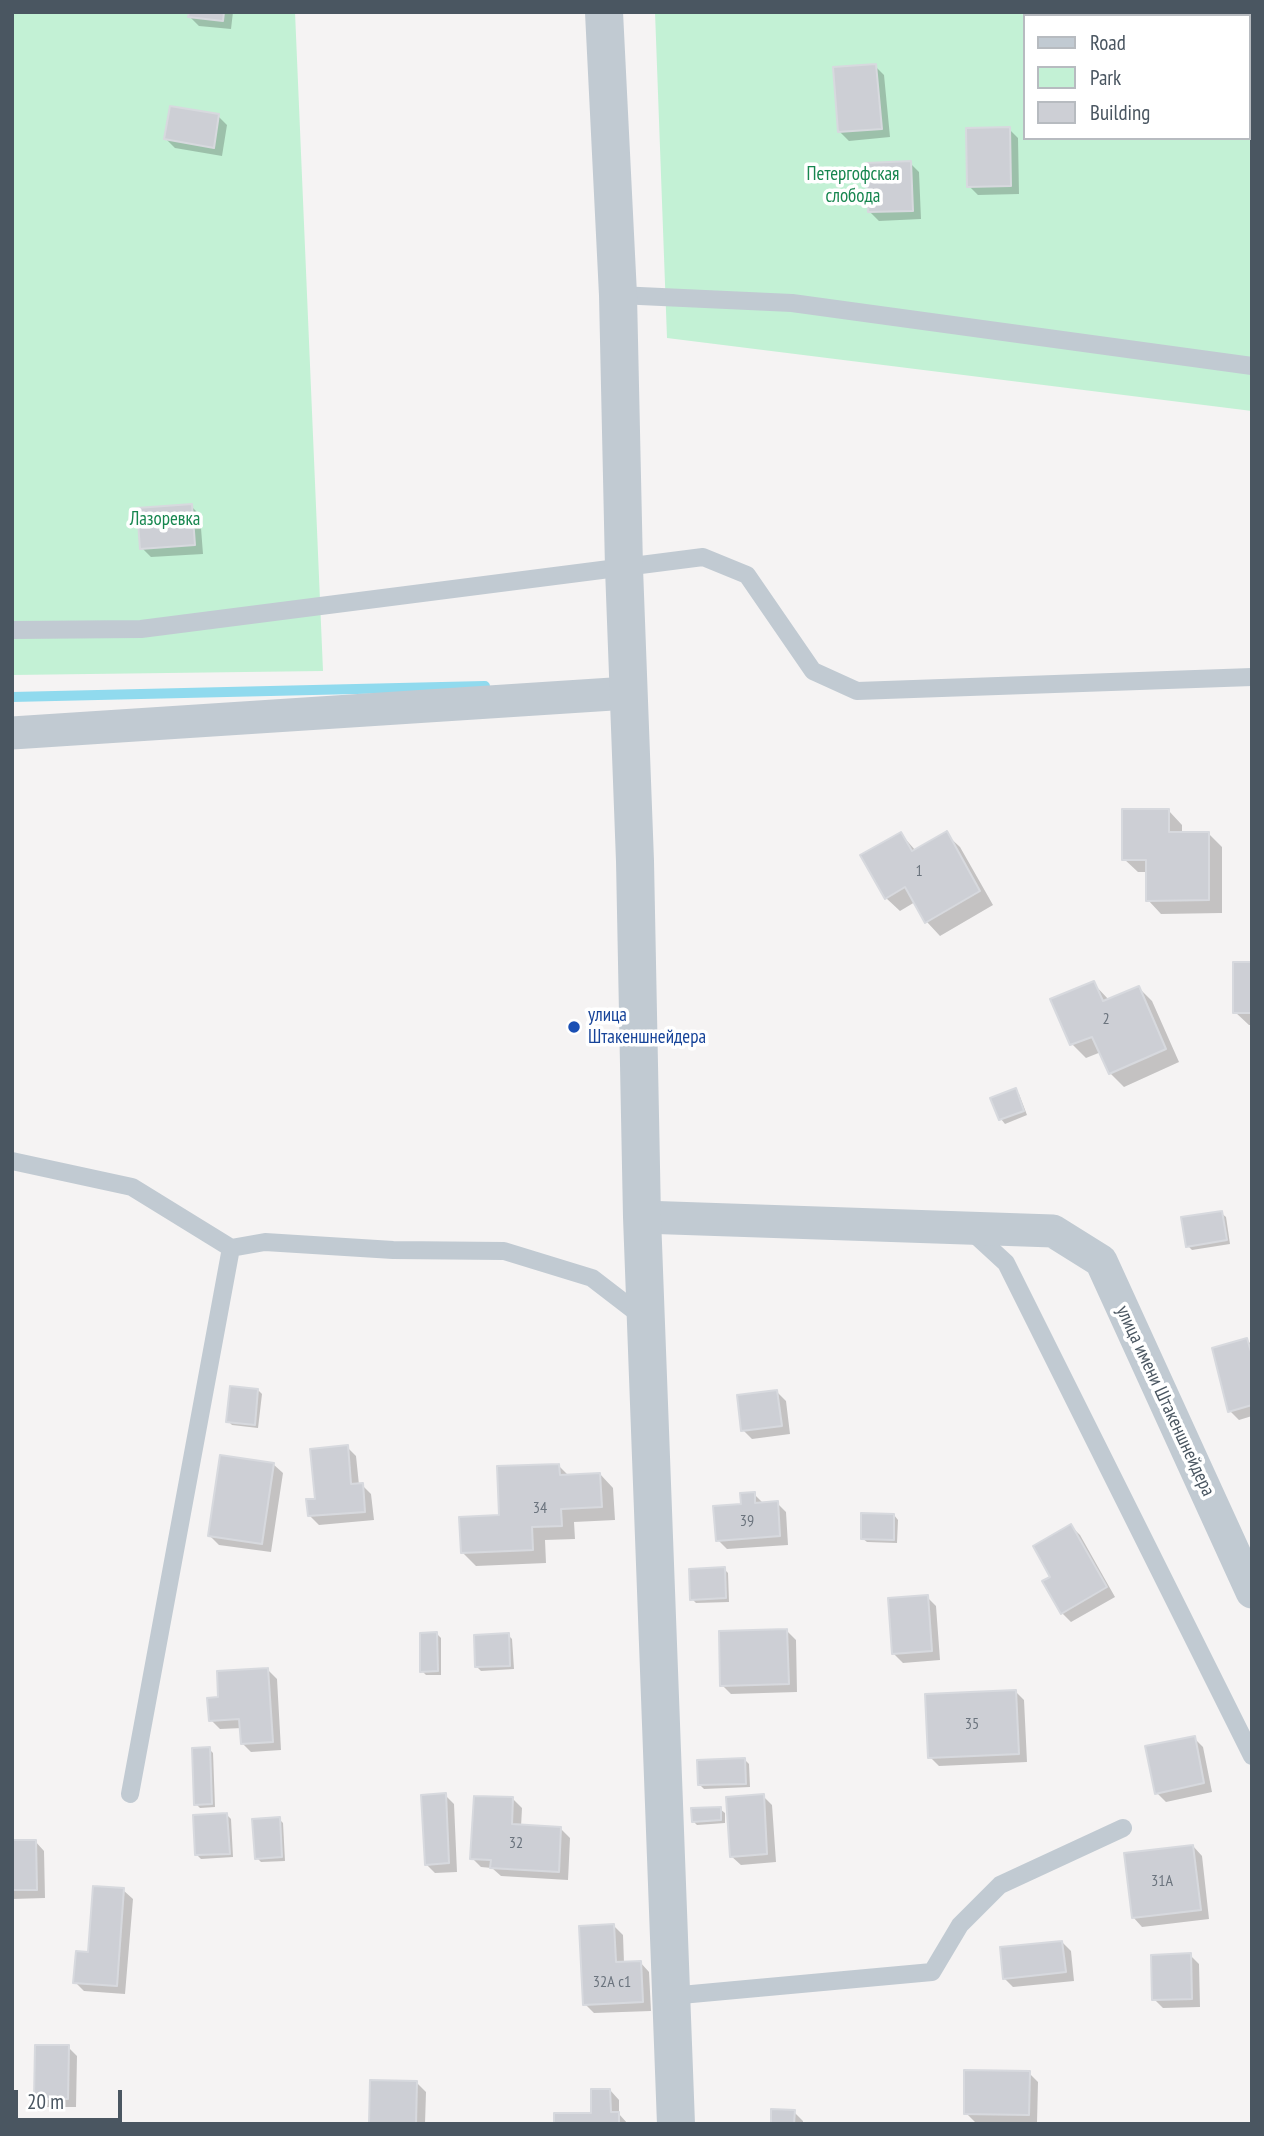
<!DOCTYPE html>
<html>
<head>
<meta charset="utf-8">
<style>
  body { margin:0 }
  #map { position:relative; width:1264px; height:2136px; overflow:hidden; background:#f5f3f3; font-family:"PT Sans Narrow",sans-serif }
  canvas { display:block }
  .frame { position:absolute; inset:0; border:14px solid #4a5661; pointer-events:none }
  .legend { position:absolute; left:1023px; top:14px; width:228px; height:126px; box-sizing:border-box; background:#fff; border:2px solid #b7bbc0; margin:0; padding:9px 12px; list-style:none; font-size:21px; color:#4a5661 }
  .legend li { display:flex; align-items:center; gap:14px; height:35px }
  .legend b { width:35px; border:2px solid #b7bbc0 }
  .scale { position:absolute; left:14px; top:2090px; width:108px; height:32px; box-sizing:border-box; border:4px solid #4a5661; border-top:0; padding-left:9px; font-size:21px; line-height:24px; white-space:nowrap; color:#4a5661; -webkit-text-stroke:5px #fff; paint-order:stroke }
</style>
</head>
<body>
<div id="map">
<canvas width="1264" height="2136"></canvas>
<div class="frame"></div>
<ul class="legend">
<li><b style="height:9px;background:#c1cad2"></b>Road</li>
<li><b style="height:19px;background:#c3f1d5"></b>Park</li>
<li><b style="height:19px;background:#cdcfd5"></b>Building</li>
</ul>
<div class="scale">20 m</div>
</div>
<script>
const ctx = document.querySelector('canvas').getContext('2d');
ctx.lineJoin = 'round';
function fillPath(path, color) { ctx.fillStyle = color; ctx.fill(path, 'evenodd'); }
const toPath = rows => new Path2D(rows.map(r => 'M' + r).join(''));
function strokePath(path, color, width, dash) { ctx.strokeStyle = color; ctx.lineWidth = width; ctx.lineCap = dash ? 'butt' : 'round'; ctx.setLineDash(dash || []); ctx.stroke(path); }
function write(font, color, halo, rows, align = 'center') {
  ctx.font = font + ' "PT Sans Narrow",sans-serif'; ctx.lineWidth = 7; ctx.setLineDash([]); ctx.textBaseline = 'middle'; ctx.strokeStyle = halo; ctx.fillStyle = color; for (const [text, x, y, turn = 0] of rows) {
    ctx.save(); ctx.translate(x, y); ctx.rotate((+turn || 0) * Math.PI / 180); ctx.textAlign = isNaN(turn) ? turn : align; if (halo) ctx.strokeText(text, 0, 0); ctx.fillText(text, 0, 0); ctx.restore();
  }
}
fillPath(toPath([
  [12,12,295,12,323,671,12,675],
  [655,12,1252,12,1252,411,667,338],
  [1024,16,1248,16,1248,138,1024,138]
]), '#c3f1d5');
fillPath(toPath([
  [190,12,233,12,231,29,199,26,190,17],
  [875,66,884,75,890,137,849,141,840,132],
  [218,116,227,125,222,156,175,148,166,139],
  [1009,129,1018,138,1019,194,978,195,969,186],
  [910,163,919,172,921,219,879,221,870,212],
  [191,506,200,515,203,554,151,557,142,548],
  [1169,811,1182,825,1182,834,1209,834,1222,847,1222,913,1161,914,1148,900,1148,872,1138,872,1124,859],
  [901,834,916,851,946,834,960,847,993,905,940,936,927,922,915,902,900,911,886,898],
  [1252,964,1252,1025,1249,1025,1235,1012],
  [1093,983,1109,1000,1139,988,1152,1001,1179,1062,1124,1087,1110,1073,1101,1052,1086,1058,1072,1044,1053,1000],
  [1015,1090,1019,1094,1027,1115,1005,1124,1001,1119,993,1099],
  [1221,1213,1226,1217,1230,1244,1192,1250,1188,1246],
  [1247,1340,1252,1345,1252,1416,1239,1420,1230,1411],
  [258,1390,262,1394,258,1428,232,1425,228,1421],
  [777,1392,786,1401,790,1434,752,1439,743,1430],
  [347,1447,356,1456,359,1485,362,1485,371,1494,374,1520,319,1525,310,1516],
  [273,1464,283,1473,271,1552,219,1545,210,1536],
  [558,1465,569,1476,600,1474,613,1488,615,1520,574,1522,575,1539,545,1540,546,1563,476,1566,462,1552],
  [754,1494,764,1504,777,1503,786,1512,788,1545,727,1549,718,1540],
  [894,1515,898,1520,897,1543,867,1542,862,1538],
  [1071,1526,1080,1535,1115,1597,1071,1622,1062,1613,1053,1577],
  [724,1569,728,1573,729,1602,696,1603,692,1599],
  [927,1597,936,1606,940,1660,903,1663,894,1654],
  [787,1631,796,1640,797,1692,731,1694,722,1685],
  [437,1634,441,1638,441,1675,426,1675,422,1671],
  [508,1635,512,1639,514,1669,481,1671,477,1667],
  [268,1670,277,1679,281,1750,251,1752,242,1743,242,1728,220,1729,211,1720,220,1698],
  [1015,1691,1024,1700,1027,1762,939,1766,930,1757],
  [1194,1738,1203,1747,1212,1792,1166,1802,1157,1793],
  [209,1749,213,1753,215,1807,200,1808,196,1804],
  [745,1760,749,1764,750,1787,704,1789,700,1785],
  [445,1795,454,1804,457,1872,435,1873,426,1864],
  [763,1796,772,1805,776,1862,741,1865,731,1856],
  [513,1799,522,1808,521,1827,561,1829,570,1838,568,1880,501,1876,492,1868,481,1867,472,1858],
  [720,1809,725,1813,725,1823,697,1825,693,1821],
  [227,1815,231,1819,233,1857,201,1859,197,1855],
  [279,1819,283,1823,285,1861,261,1862,257,1858],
  [35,1841,44,1851,45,1898,12,1899,12,1842],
  [1193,1846,1202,1856,1209,1919,1142,1927,1133,1917],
  [123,1890,133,1899,125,1994,84,1991,75,1982],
  [614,1926,623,1935,624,1963,640,1962,649,1972,651,2011,594,2013,585,2004],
  [1062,1942,1071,1951,1074,1981,1013,1987,1004,1978],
  [1190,1955,1199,1964,1200,2007,1163,2008,1154,1999],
  [68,2047,77,2056,76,2107,45,2107,36,2098],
  [1029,2073,1038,2082,1037,2123,975,2122,966,2113],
  [417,2083,426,2092,425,2124,371,2124],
  [610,2090,619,2100,619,2114,628,2124,556,2124,593,2114],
  [794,2112,803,2121,803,2124,772,2124]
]), '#0003');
strokePath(toPath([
  [12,697,485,686]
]), '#90daee', 10);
const building = toPath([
  [189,12,224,12,223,21,188,17,189,12],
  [876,64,882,129,838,132,833,67,876,64],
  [170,106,219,114,214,148,164,139,170,106],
  [1010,127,1011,186,967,187,966,128,1010,127],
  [911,161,913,211,868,212,866,163,911,161],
  [192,504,195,545,140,549,137,508,192,504],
  [1122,809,1169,809,1169,832,1209,832,1209,900,1146,901,1146,860,1122,860,1122,809],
  [947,831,980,891,925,923,905,887,885,899,860,855,901,832,912,851,947,831],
  [1233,962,1252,962,1252,1013,1233,1013,1233,962],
  [1094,981,1103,1001,1139,986,1166,1049,1109,1074,1092,1037,1070,1045,1050,999,1094,981],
  [1016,1088,1024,1111,999,1120,990,1098,1016,1088],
  [1222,1211,1227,1240,1186,1247,1181,1217,1222,1211],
  [1247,1338,1252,1355,1252,1405,1228,1412,1212,1348,1247,1338],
  [230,1386,258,1389,255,1425,226,1422,230,1386],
  [777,1390,782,1426,741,1431,737,1395,777,1390],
  [348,1445,351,1484,363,1483,365,1512,308,1516,306,1499,315,1499,310,1449,348,1445],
  [220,1455,274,1463,262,1544,208,1536,220,1455],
  [559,1464,560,1475,600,1473,602,1507,561,1509,562,1526,532,1527,533,1550,461,1553,459,1517,499,1515,497,1466,559,1464],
  [755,1492,755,1503,778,1501,780,1536,716,1541,713,1506,741,1504,740,1493,755,1492],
  [861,1513,894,1514,894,1540,861,1539,861,1513],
  [1071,1524,1107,1587,1061,1614,1042,1581,1050,1577,1033,1546,1071,1524],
  [725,1567,726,1598,690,1600,689,1569,725,1567],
  [928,1595,932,1651,892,1654,888,1598,928,1595],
  [787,1629,789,1684,720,1686,719,1631,787,1629],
  [437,1632,438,1671,420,1672,420,1633,437,1632],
  [509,1633,510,1666,475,1667,474,1635,509,1633],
  [268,1668,273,1742,241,1744,239,1719,209,1721,207,1698,218,1697,217,1671,268,1668],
  [1016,1690,1019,1754,928,1758,925,1694,1016,1690],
  [1195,1736,1204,1783,1155,1794,1145,1746,1195,1736],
  [210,1747,212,1804,194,1805,192,1748,210,1747],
  [745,1758,746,1784,698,1785,697,1760,745,1758],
  [446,1793,449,1863,425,1865,421,1795,446,1793],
  [764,1794,767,1854,730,1857,726,1797,764,1794],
  [474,1796,513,1797,512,1824,561,1827,559,1872,490,1868,491,1860,470,1859,474,1796],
  [721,1807,721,1820,692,1822,691,1808,721,1807],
  [227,1813,230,1854,195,1855,193,1815,227,1813],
  [280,1817,282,1857,255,1859,252,1819,280,1817],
  [12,1840,36,1840,37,1890,12,1890,12,1840],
  [1193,1845,1201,1910,1132,1918,1124,1853,1193,1845],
  [93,1886,124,1888,117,1986,73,1983,76,1951,88,1952,93,1886],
  [614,1924,616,1962,641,1961,643,2002,583,2005,579,1926,614,1924],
  [1062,1941,1066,1972,1003,1979,1000,1947,1062,1941],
  [1191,1953,1192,1999,1152,2000,1151,1955,1191,1953],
  [35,2045,69,2045,68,2099,34,2099,35,2045],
  [964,2070,1030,2071,1029,2115,964,2114,964,2070],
  [370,2080,417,2081,416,2124,369,2124,370,2080],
  [591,2089,610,2089,611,2112,619,2112,619,2124,554,2124,554,2113,591,2113,591,2089],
  [771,2109,795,2110,794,2124,736,2124,771,2124,771,2109]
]);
fillPath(building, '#cdcfd5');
strokePath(building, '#d7d9de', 2);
strokePath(toPath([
  [618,295,792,303,1252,366],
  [12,630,141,629,703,557,747,575,813,671,857,691,1252,677],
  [12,1161,132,1187,231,1248],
  [969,1229,1006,1263,1252,1756],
  [130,1794,231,1248,265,1242,393,1250,504,1251,592,1278,644,1318],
  [670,1996,932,1972,960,1925,1000,1885,1123,1828]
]), '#c1cad2', 18);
strokePath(toPath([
  [12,733,628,693],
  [642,1217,1053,1231,1101,1261,1252,1592]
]), '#c1cad2', 33);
strokePath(toPath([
  [604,12,618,295,624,568,635,861,642,1217,676,2124]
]), '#c1cad2', 38);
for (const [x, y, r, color] of [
  [574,1027,7,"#1a4fb4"]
]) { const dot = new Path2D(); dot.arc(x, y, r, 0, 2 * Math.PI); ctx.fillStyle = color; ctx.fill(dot); strokePath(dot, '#fff', 2.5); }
write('16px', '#6b747e', null, [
  ["1",919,871],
  ["2",1106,1019],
  ["34",540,1508],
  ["39",747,1521],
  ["35",972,1724],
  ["32",516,1843],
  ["31А",1162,1881],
  ["32А с1",612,1982]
]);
write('19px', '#17864f', '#fff', [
  ["Петергофская",853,175],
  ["слобода",853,197],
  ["Лазоревка",165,520]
]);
write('19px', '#164399', '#fff', [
  ["улица",588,1016],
  ["Штакеншнейдера",588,1038]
], 'left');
write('19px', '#4a5661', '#fff', [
  ["улица имени Штакеншнейдера",1165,1401,65]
]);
</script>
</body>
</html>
